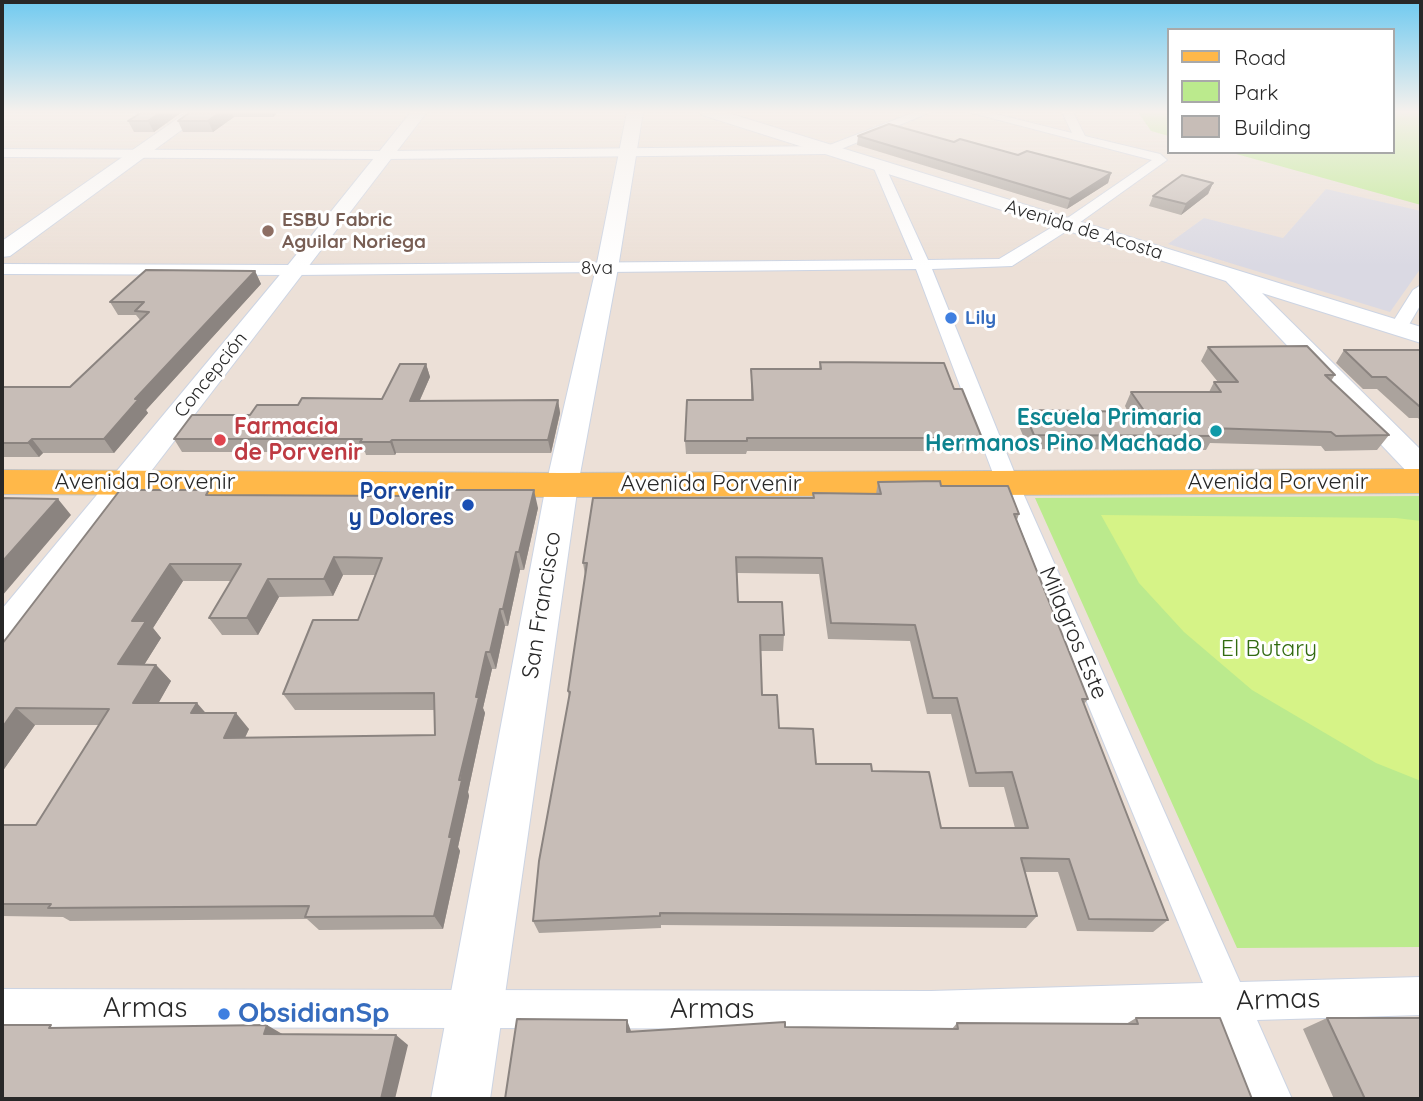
<!DOCTYPE html>
<html>
<head>
<meta charset="utf-8">
<style>
  body { margin:0 }
  #map { position:relative; width:1423px; height:1101px; overflow:hidden; background:#ece0d7; font-family:Quicksand,sans-serif }
  canvas { display:block }
  .frame { position:absolute; inset:0; border:4px solid #282828; pointer-events:none }
  .legend { position:absolute; left:1167px; top:28px; width:228px; height:126px; box-sizing:border-box; background:#fff; border:2px solid #a9a9a9; margin:0; padding:9px 12px; list-style:none; font-size:21px; color:#282828 }
  .legend li { display:flex; align-items:center; gap:14px; height:35px }
  .legend b { width:35px; border:2px solid #a9a9a9 }
</style>
</head>
<body>
<div id="map">
<canvas width="1423" height="1101"></canvas>
<div class="frame"></div>
<ul class="legend">
<li><b style="height:9px;background:#ffb849"></b>Road</li>
<li><b style="height:19px;background:#bbea8d"></b>Park</li>
<li><b style="height:19px;background:#c7bdb7"></b>Building</li>
</ul>
</div>
<script>
const ctx = document.querySelector('canvas').getContext('2d');
ctx.lineJoin = 'round';
function fillPath(path, color) { ctx.fillStyle = color; ctx.fill(path, 'evenodd'); }
const toPath = rows => new Path2D(rows.map(r => 'M' + r).join(''));
function strokePath(path, color, width, dash) { ctx.strokeStyle = color; ctx.lineWidth = width; ctx.lineCap = dash ? 'butt' : 'round'; ctx.setLineDash(dash || []); ctx.stroke(path); }
function write(font, color, halo, rows, align = 'center') {
  ctx.font = font + ' Quicksand,sans-serif'; ctx.lineWidth = 6; ctx.setLineDash([]); ctx.textBaseline = 'middle'; ctx.strokeStyle = halo; ctx.fillStyle = color; for (const [text, x, y, turn = 0] of rows) {
    ctx.save(); ctx.translate(x, y); ctx.rotate((+turn || 0) * Math.PI / 180); ctx.textAlign = isNaN(turn) ? turn : align; if (halo) ctx.strokeText(text, 0, 0); ctx.fillText(text, 0, 0); ctx.restore();
  }
}
fillPath(toPath([
  [1326,189,1421,211,1421,268,1390,312,1168,244,1204,218,1283,238]
]), '#dad9e3');
fillPath(toPath([
  [1138,112,1169,112,1169,136,1151,131],
  [1393,112,1421,112,1421,205,1229,152,1393,152],
  [1421,496,1421,947,1237,948,1035,498]
]), '#bbea8d');
fillPath(toPath([
  [1101,515,1396,518,1421,521,1421,781,1376,763,1252,690,1184,632,1139,583]
]), '#d6f387');
const street = toPath([
  [915,112,931,112,829,154,386,159,2,157,2,149,386,151,827,146,915,112],
  [968,112,988,112,1072,133,1062,112,1073,112,1085,136,1160,154,1167,160,1079,223,1012,266,932,269,1019,484,1240,982,1421,977,1421,1015,1257,1020,1292,1099,1250,1099,1218,1021,931,1029,2,1027,2,989,931,991,1203,983,997,484,916,269,296,275,2,274,2,264,296,265,913,260,873,166,879,162,885,166,928,260,999,259,1069,217,1152,160,968,112],
  [1421,285,1421,304,1407,328,1404,332,1392,332,1389,328,1413,290,1421,285]
]);
const secondary = toPath([
  [187,112,206,112,10,256,2,257,2,241,187,112],
  [411,112,427,112,16,647,2,651,2,609,288,265,411,112],
  [627,112,643,112,618,268,578,485,490,1099,431,1099,546,485,596,268,627,112],
  [700,112,725,112,1421,327,1421,343,1262,293,1421,450,1421,478,1410,475,1226,281,702,115,700,112]
]);
const primary = toPath([
  [1421,469,1421,493,562,497,2,494,2,470,562,473,1421,469]
]);
strokePath(street, '#ccd4e3', 2);
strokePath(secondary, '#ccd4e3', 2);
strokePath(primary, '#c3c3c3', 2);
fillPath(street, '#fff');
fillPath(secondary, '#fff');
fillPath(primary, '#ffb849');
fillPath(toPath([
  [182,112,154,132,134,132,128,121],
  [190,112,278,112,273,117,234,117,213,132,183,132,178,121],
  [858,136,954,142,1111,173,1108,183,1067,209,857,145],
  [1213,183,1208,194,1181,215,1149,206,1153,196],
  [255,271,261,284,146,410,148,413,114,453,43,453,39,457,2,457,2,387,70,387,140,320,136,315,118,315,110,302],
  [1208,347,1335,375,1331,381,1389,435,1377,450,1325,451,1321,446,1210,443,1206,450,1029,449,1018,424,1023,410,1128,412,1125,406,1131,392,1209,392,1214,382,1218,382,1201,361],
  [1344,350,1421,350,1421,421,1418,418,1409,418,1377,389,1363,389,1336,363],
  [820,362,954,389,982,438,978,451,747,451,746,454,686,454,685,441,751,400,751,369,819,369],
  [426,364,430,377,420,400,558,400,560,413,551,453,396,453,395,455,366,455,365,452,182,452,174,439,250,415,298,405,382,399],
  [878,482,941,486,1019,514,1017,520,1088,699,1084,704,1168,920,1153,932,1077,931,1058,872,1025,872,1037,916,1026,928,661,925,661,928,539,933,533,921,569,697,568,691,585,575,583,563,813,498,813,493,876,494],
  [737,573,819,574,828,639,910,641,927,714,951,714,969,787,1004,787,1015,828,941,828,872,771,816,764,779,728,762,695,761,651,783,651,784,635,738,602],
  [212,495,538,508,524,570,520,570,508,626,505,626,496,669,492,669,483,708,485,713,468,792,469,796,458,847,460,851,443,929,319,930,307,919,70,921,63,917,2,916,2,825,36,825,99,725,35,725,2,772,2,644],
  [343,575,375,575,358,620,283,694,295,710,435,710,435,735,245,738,249,729,206,713,158,703,171,681,156,665,144,665,161,638,153,628,183,581,231,581,209,618,222,635,258,635,279,597,333,596],
  [1136,1018,1252,1099,631,1032,785,1027,952,1029,957,1023,1126,1024],
  [1327,1018,1421,1099,1334,1099,1303,1029]
]), '#aba39d');
fillPath(toPath([
  [161,112,182,112,154,132,148,121],
  [220,112,232,112,234,117,213,132,208,121],
  [271,112,278,112,273,117],
  [1111,173,1108,183,1067,209,1070,199],
  [1213,183,1208,194,1181,215,1186,204],
  [255,271,261,284,146,410,148,413,114,453,104,439,135,399],
  [426,364,430,377,414,413,410,401],
  [558,400,560,413,551,453,548,440],
  [32,439,43,453,39,457,28,443],
  [392,440,396,453,395,455,390,442],
  [534,490,538,508,524,570,519,552],
  [58,499,71,515,2,596,2,562],
  [516,552,520,570,508,626,503,609],
  [334,557,343,575,333,596,324,579],
  [170,564,183,581,153,628,161,638,134,681,118,664,132,621],
  [268,579,279,597,258,635,247,618],
  [500,609,505,626,496,669,490,652],
  [486,652,492,669,483,708,485,713,468,792,469,796,458,847,460,851,443,929,434,916,476,697],
  [156,665,171,681,149,720,133,703],
  [197,703,211,719,191,713],
  [16,708,35,725,2,772,2,728],
  [236,713,249,729,237,754,224,738],
  [627,1020,631,1031,630,1043,627,1032],
  [267,1025,284,1035,264,1034],
  [396,1035,408,1045,395,1099,381,1099]
]), '#8b8480');
const building = toPath([
  [142,112,161,112,148,121,128,121,142,112],
  [190,112,220,112,208,121,178,121,190,112],
  [889,124,954,142,960,139,1018,155,1027,151,1111,173,1070,199,858,136,889,124],
  [1182,175,1213,183,1186,204,1153,196,1182,175],
  [146,270,255,271,135,399,139,399,104,439,32,439,28,443,2,443,2,387,70,387,149,312,135,311,144,302,110,302,146,270],
  [1307,346,1335,375,1325,375,1389,435,1336,436,1331,432,1209,428,1215,436,1034,435,1023,410,1145,412,1131,392,1221,392,1214,382,1238,382,1208,347,1307,346],
  [1344,350,1421,350,1421,406,1419,406,1386,377,1372,377,1344,350],
  [820,362,944,363,954,389,962,389,982,438,747,438,747,441,685,441,687,400,753,400,751,369,821,369,820,362],
  [400,364,426,364,410,401,558,400,548,440,392,440,390,442,360,442,362,439,174,439,192,415,250,415,257,405,298,405,302,398,382,399,400,364],
  [940,481,941,486,1008,486,1019,514,1014,514,1088,699,1082,699,1168,920,1089,919,1069,859,1021,858,1037,916,660,913,660,916,533,921,539,861,570,692,568,691,587,563,583,563,593,498,814,498,813,493,881,494,878,482,940,481],
  [736,557,822,558,831,623,915,625,933,698,957,698,976,773,1012,772,1028,828,941,828,929,772,872,771,871,764,816,764,813,729,779,728,777,695,762,695,760,635,784,635,782,602,738,602,736,557],
  [120,490,209,490,206,495,405,496,407,490,534,490,519,552,516,552,503,609,500,609,490,652,486,652,476,697,479,697,459,780,462,780,449,837,452,837,434,916,305,917,309,906,48,908,51,904,2,904,2,825,36,825,109,709,16,708,2,728,2,644,120,490],
  [334,557,382,558,358,620,313,620,283,694,434,693,435,735,224,738,236,713,191,713,197,703,133,703,156,665,118,664,146,621,132,621,170,564,241,564,209,618,247,618,268,579,324,579,334,557],
  [2,498,58,499,2,562,2,498],
  [1136,1018,1220,1018,1252,1099,505,1099,517,1019,627,1020,627,1032,785,1022,785,1027,958,1029,957,1023,1138,1024,1136,1018],
  [1327,1018,1421,1018,1421,1099,1365,1099,1327,1018],
  [3,1025,51,1025,49,1028,267,1025,264,1034,396,1035,381,1099,2,1099,2,1028,3,1025]
]);
fillPath(building, '#c7bdb7');
strokePath(building, '#8b8480', 2);
const sky = ctx.createLinearGradient(0, 0, 0, 266);
sky.addColorStop(0, '#70caf0');
sky.addColorStop(0.42, '#f6f1ed');
sky.addColorStop(1, '#f6f1ed00');
ctx.fillStyle = sky;
ctx.fillRect(0, 0, 1423, 266);
for (const [x, y, r, color] of [
  [268,231,7,"#8d6e63"],
  [951,318,7,"#3f7fe0"],
  [1216,431,7,"#0f9aa8"],
  [220,440,7,"#e0444e"],
  [468,505,7,"#1a4fb4"],
  [224,1014,7,"#3f7fe0"]
]) { const dot = new Path2D(); dot.arc(x, y, r, 0, 2 * Math.PI); ctx.fillStyle = color; ctx.fill(dot); strokePath(dot, '#fff', 2.5); }
write('bold 19px', '#785e54', '#fff', [
  ["ESBU Fabric",282,220],
  ["Aguilar Noriega",282,242]
], 'left');
write('19px', '#282828', '#fff', [
  ["Avenida de Acosta",1084,230,17],
  ["8va",597,268],
  ["Concepción",211,375,-51]
]);
write('bold 19px', '#366cbe', '#fff', [
  ["Lily",965,318]
], 'left');
write('bold 23px', '#0d838f', '#fff', [
  ["Escuela Primaria",1202,418],
  ["Hermanos Pino Machado",1202,444]
], 'right');
write('bold 23px', '#be3a42', '#fff', [
  ["Farmacia",234,427],
  ["de Porvenir",234,453]
], 'left');
write('23px', '#282828', '#fff', [
  ["Avenida Porvenir",145,482],
  ["Avenida Porvenir",1278,482],
  ["Avenida Porvenir",711,484],
  ["San Francisco",542,605,-81],
  ["Milagros Este",1073,633,67]
]);
write('bold 23px', '#164399', '#fff', [
  ["Porvenir",454,492],
  ["y Dolores",454,518]
], 'right');
write('23px', '#326b11', '#fff', [
  ["El Butary",1269,649]
]);
write('28px', '#282828', '#fff', [
  ["Armas",1278,1000,-2],
  ["Armas",145,1009],
  ["Armas",712,1010]
]);
write('bold 28px', '#366cbe', '#fff', [
  ["ObsidianSp",238,1014]
], 'left');
</script>
</body>
</html>
